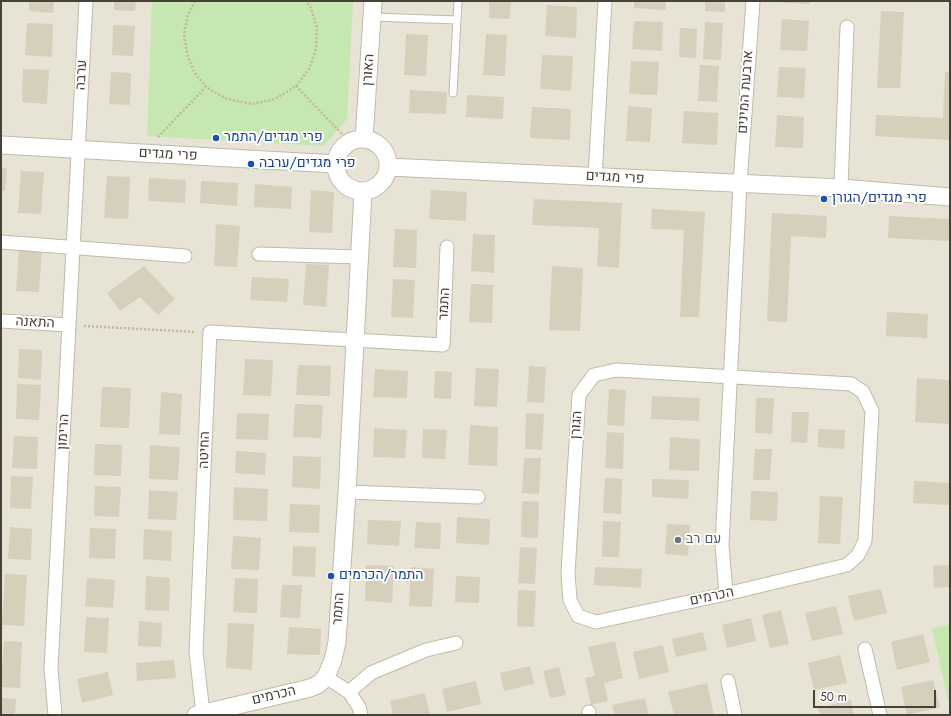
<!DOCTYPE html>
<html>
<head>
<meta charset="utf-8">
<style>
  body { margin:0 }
  #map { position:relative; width:951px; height:716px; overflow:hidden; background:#f3f1e7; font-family:Jost,sans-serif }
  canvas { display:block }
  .frame { position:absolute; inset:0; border:2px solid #464236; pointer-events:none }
  .scale { position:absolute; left:813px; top:690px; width:123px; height:18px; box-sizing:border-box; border:2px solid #464236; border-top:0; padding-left:5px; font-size:12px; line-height:14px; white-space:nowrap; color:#464236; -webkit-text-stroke:3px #fff; paint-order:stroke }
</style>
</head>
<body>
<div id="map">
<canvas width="951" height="716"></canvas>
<div class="frame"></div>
<div class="scale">50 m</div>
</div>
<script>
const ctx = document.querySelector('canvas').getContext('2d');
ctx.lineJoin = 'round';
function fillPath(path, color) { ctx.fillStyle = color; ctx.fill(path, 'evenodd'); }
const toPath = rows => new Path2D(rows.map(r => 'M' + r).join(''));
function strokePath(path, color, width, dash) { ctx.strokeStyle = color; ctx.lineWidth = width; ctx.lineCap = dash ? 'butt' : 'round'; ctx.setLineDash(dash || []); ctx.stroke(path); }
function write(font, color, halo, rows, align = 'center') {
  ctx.font = font + ' Jost,Heebo,sans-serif'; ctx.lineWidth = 4; ctx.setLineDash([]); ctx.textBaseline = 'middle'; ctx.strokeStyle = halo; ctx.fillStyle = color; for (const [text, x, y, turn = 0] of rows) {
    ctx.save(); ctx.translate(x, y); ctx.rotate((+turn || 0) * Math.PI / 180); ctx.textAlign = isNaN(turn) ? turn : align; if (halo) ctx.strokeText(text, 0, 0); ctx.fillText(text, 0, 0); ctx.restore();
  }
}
fillPath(toPath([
  [1,1,950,1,950,715,1,715]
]), '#e7e4d5');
fillPath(toPath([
  [152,1,353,1,347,119,324,146,147,136],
  [950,624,950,708,932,628]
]), '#c6e7b0');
fillPath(toPath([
  [29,1,54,1,53,13,29,11],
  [114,1,136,1,135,11,114,10],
  [489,1,511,1,510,19,489,18],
  [634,1,666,1,666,10,634,8],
  [705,1,725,1,725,12,705,11],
  [783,1,810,1,810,4,783,3],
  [547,5,577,7,576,38,545,36],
  [881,11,904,12,900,88,877,88],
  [782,19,809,21,807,51,780,50],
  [634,21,663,22,662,51,632,49],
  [705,22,723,23,721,60,703,59],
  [27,23,53,24,52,57,25,55],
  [113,25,135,26,133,56,112,55],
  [680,28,697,29,696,58,679,57],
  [406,34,428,35,426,76,404,75],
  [486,34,507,35,505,76,483,75],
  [542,55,573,56,571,91,540,89],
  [631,61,659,62,657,95,629,94],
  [700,65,719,66,717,102,698,101],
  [779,67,806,68,804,98,777,97],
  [23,69,49,70,47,104,22,102],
  [111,72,131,73,130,105,109,104],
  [945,72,950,72,950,140,875,136,876,115,943,118],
  [410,90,447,92,446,114,409,113],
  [467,95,504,97,503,119,466,117],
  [628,106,652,108,650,142,626,141],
  [532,107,571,109,570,140,530,138],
  [684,111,718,113,717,145,682,143],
  [777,115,804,117,803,148,775,147],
  [1,168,7,168,5,191,1,190],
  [21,171,44,172,41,214,18,213],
  [107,176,130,177,128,219,104,218],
  [149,178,186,180,185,203,148,201],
  [201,181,238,183,237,206,200,203],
  [255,184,292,187,291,209,254,207],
  [311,190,334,192,332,233,309,232],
  [431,190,467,192,466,221,429,219],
  [534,199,622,203,619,268,597,266,599,228,532,225],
  [652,209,705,212,699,317,680,317,684,230,651,229],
  [772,213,827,216,826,238,791,236,787,322,767,321],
  [889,216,950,219,950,241,888,238],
  [216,224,240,226,237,267,214,266],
  [395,229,417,230,416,268,393,267],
  [473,234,495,235,494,273,471,271],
  [19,249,42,250,39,292,16,291],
  [306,264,329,265,326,307,303,305],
  [144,266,175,299,158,315,140,297,120,311,107,293],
  [552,266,583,268,580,331,549,330],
  [252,277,289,279,287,302,250,300],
  [393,279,415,280,413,318,391,317],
  [471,284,493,285,492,323,469,322],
  [887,312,928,314,927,338,886,336],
  [19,349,42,350,41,380,18,378],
  [245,359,273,360,271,396,243,395],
  [298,365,331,366,330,396,296,395],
  [529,366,546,367,544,403,527,402],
  [476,368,499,369,497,407,474,406],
  [375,369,408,371,407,398,373,397],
  [435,371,452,372,451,399,434,398],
  [917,378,950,380,950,424,915,422],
  [17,384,41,385,39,420,16,419],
  [102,387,131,388,129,428,100,427],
  [609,389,626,390,624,426,607,425],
  [161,392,182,394,180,435,159,434],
  [652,396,700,398,699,421,651,419],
  [756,398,774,398,772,434,755,433],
  [295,404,323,405,321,438,293,437],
  [792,412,809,412,807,443,791,442],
  [237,413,269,414,268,440,236,439],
  [526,413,544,414,542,450,525,449],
  [470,425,498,427,497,466,468,465],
  [374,428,407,430,405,458,373,457],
  [423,429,447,430,445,459,422,458],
  [818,429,845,430,844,449,818,447],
  [607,432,624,433,623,469,605,468],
  [14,436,38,437,37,469,12,468],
  [670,437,700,439,699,471,669,470],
  [95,444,122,445,121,476,94,475],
  [150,445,180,447,178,480,149,479],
  [755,449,772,449,770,480,753,480],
  [236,451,266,453,265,475,235,473],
  [293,456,321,457,320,489,292,487],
  [524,458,541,458,539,494,522,493],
  [11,476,33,477,31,509,10,508],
  [605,478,622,479,621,514,603,513],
  [652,479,689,480,688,499,652,497],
  [914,481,950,483,950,505,913,503],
  [95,486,121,487,119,517,94,516],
  [234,487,268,489,267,521,233,520],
  [149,490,178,492,176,520,148,519],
  [751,491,778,492,777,521,750,520],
  [820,496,843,497,840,544,818,543],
  [522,501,539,502,538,538,521,537],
  [290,504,320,505,319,533,289,532],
  [457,517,490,519,489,545,456,543],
  [368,520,401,521,399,546,367,544],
  [603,521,621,522,619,557,602,557],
  [416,522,441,523,440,549,414,548],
  [667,524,690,525,688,556,665,554],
  [10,527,32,529,31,560,8,559],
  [90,528,116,529,115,559,89,558],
  [144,529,172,531,171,561,143,559],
  [233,536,261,538,259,570,231,569],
  [293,546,316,547,315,577,292,576],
  [520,547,537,548,535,584,518,583],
  [366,565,394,566,392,603,365,601],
  [950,565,950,587,934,588,933,566],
  [411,567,434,569,432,607,409,606],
  [595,567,642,569,641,588,594,585],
  [5,574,27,575,24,626,2,625],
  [146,576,170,578,169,611,145,610],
  [456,576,480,577,479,603,455,602],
  [87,578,115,580,113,608,85,606],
  [235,578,258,579,257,613,233,612],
  [282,585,302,585,300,618,280,617],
  [881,589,887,613,854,621,848,596],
  [518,590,536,591,534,627,517,626],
  [836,606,843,634,812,641,805,613],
  [781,610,789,644,770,648,762,615],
  [86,617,109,618,107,653,84,652],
  [751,618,756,641,727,648,722,625],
  [139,621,162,623,161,647,138,646],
  [228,623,254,624,252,670,226,668],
  [289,627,321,629,320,655,287,654],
  [703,632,707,650,676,657,672,639],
  [923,634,930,662,897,670,891,642],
  [4,641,22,642,20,688,1,687],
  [615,641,623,678,604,683,608,701,591,705,585,678,595,676,588,647],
  [663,645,669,672,639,679,633,652],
  [840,655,847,683,814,690,808,663],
  [174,660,176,678,137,681,136,663],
  [530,666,534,684,504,691,500,673],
  [559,667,566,695,550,698,543,671],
  [108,672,113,695,82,703,77,679],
  [933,680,940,707,907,715,901,687],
  [476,681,481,704,447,712,442,689],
  [707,683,714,715,674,715,668,692],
  [425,693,430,715,393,715,390,701],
  [1,698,16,699,15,715,1,715],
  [645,698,649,715,615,715,612,705],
  [851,700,854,715,820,715,818,708]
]), '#d5cfbc');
const service = toPath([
  [372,17,457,20],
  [453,93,458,1]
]);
const minor = toPath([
  [595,177,605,1],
  [841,188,847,27],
  [1,242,185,256],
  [259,254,359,257],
  [1,321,69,325],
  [616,370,851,384,863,392,872,411,865,541,858,555,847,565,726,594,596,622,578,616,570,600,568,573,579,395,594,375,616,370],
  [347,492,478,497],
  [726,594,722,545,740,184,753,1],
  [865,649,880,715],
  [326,677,349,692,359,707,361,715],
  [728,681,735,715],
  [349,692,371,673,426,650,456,643],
  [589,712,589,715],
  [203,713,196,652,210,332,443,345,447,247],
  [55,715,51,668,86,1]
]);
const tertiary = toPath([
  '336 165a26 26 0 1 1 52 0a26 26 0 1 1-52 0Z',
  [364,139,373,1],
  [1,145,336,164],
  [388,167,841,188,950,197],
  [196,715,310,688,319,684,326,677,333,660,337,642,347,492,363,192]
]);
strokePath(service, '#bfbbaa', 9);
strokePath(minor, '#bfbbaa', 15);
strokePath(tertiary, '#bfbbaa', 19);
strokePath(toPath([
  [195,1,188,15,184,34,187,53,194,72,206,87,227,99,252,104,275,99,296,86,309,69,316,49,317,28,311,8,306,1],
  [296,86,347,139],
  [158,137,206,87],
  [84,326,196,332]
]), '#c0b99b', 2.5, [2, 2]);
strokePath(service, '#fff', 7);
strokePath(minor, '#fff', 13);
strokePath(tertiary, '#fff', 17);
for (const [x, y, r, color] of [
  [216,138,4,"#1a4fb4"],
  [251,164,4,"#1a4fb4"],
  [824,199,4,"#1a4fb4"],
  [678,540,4,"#6b7280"],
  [331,576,4,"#1a4fb4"]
]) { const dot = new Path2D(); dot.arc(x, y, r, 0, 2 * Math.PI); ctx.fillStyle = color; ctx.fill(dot); strokePath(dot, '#fff', 1.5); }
write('14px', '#464236', '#fff', [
  ["האורן",369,70,-86],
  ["ערבה",82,75,-87],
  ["ארבעת המינים",746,92,-86],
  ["פרי מגדים",168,155,3],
  ["פרי מגדים",615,178,3],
  ["התמר",445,304,-87],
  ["התאנה",35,323,3],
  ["הגורן",577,425,-86],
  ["הרימון",64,432,-87],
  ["החיטה",205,450,-88],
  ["הכרמים",712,597,-12],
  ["התמר",339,609,-86],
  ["הכרמים",274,696,-13]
]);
write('14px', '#164399', '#fff', [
  ["פרי מגדים/התמר",224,138],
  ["פרי מגדים/ערבה",259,164],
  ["פרי מגדים/הגורן",832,199],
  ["התמר/הכרמים",339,576]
], 'left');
write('14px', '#5b616d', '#fff', [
  ["עם רב",686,540]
], 'left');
</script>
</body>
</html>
